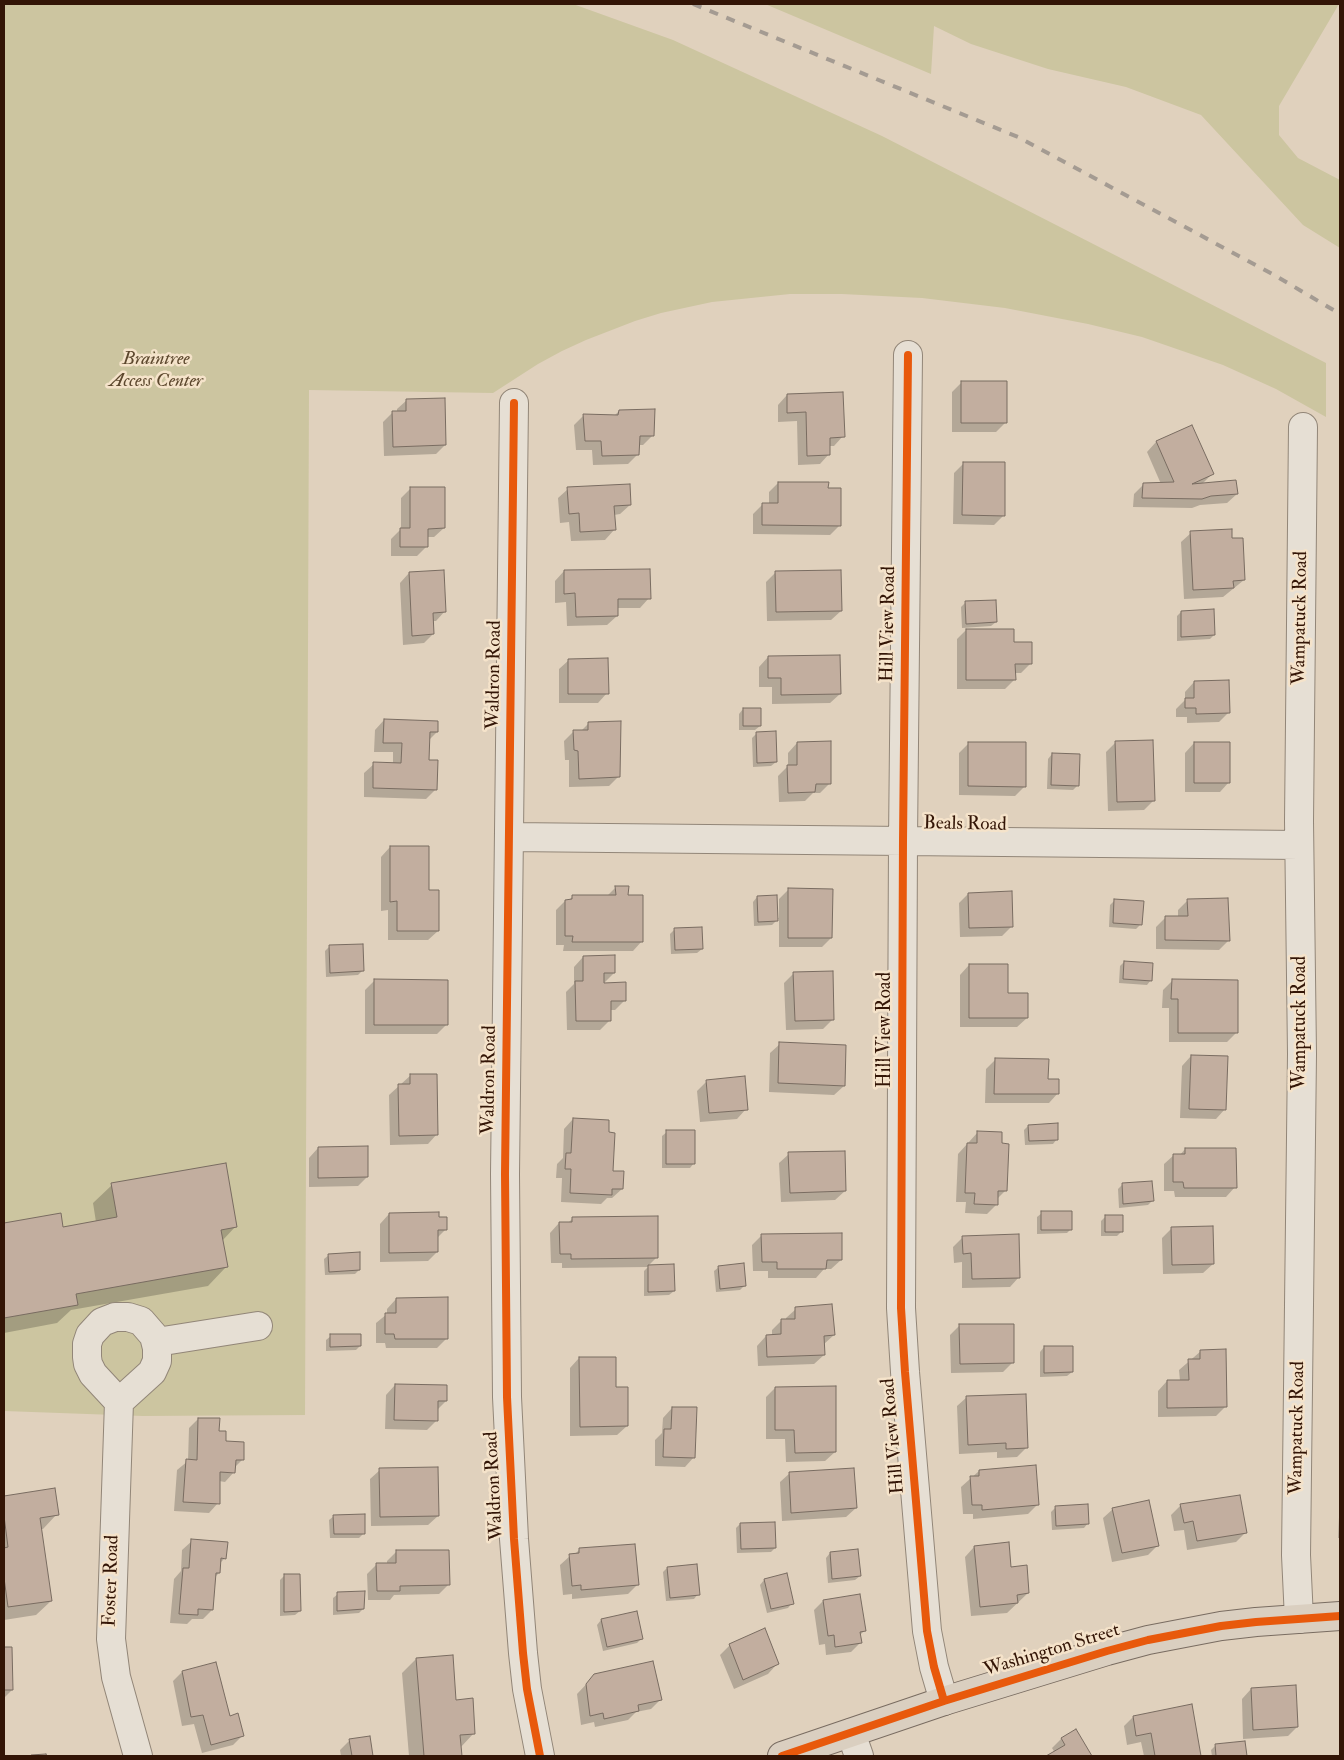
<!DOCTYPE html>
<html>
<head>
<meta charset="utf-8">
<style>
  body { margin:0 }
  #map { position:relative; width:1344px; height:1760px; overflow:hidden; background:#e0d1bd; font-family:"IM FELL Double Pica",serif }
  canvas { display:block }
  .frame { position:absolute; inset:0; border:5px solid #331506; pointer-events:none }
</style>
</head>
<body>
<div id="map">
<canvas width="1344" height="1760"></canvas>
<div class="frame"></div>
</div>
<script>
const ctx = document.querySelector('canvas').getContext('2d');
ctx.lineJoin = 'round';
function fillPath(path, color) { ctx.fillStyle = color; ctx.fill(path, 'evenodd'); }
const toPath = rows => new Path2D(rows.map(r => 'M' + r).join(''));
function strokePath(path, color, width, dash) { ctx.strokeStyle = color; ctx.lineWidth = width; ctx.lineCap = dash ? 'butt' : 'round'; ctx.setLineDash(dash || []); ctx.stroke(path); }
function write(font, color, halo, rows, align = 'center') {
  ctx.font = font + ' "IM FELL Double Pica",serif'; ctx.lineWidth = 5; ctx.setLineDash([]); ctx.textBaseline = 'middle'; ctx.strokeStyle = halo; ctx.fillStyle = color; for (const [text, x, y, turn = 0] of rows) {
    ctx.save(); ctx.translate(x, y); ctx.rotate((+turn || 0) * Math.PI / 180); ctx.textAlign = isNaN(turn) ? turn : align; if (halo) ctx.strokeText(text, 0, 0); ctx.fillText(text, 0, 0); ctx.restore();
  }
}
fillPath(toPath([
  [4,4,573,4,673,40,882,136,1326,363,1326,417,1276,389,1223,365,1142,337,1088,324,1005,308,922,298,842,294,790,294,712,302,661,313,635,321,586,340,562,351,538,364,493,393,309,390,305,1415,143,1416,4,1411],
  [765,4,1339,4,1279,106,1279,135,1298,158,1340,180,1340,248,1303,225,1201,115,1126,87,1048,69,971,44,934,26,931,74]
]), '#ccc5a0');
fillPath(toPath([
  [962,382,1006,422,996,432,952,432,952,392],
  [787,395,843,436,834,446,829,446,829,454,820,464,798,465,797,421,778,422,778,405],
  [407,400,445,445,436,454,384,456,383,422,393,412,397,412,397,409],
  [619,411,652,436,643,445,638,445,638,454,628,464,593,465,592,450,576,450,574,425,584,415,614,416],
  [1191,426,1213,473,1202,484,1237,494,1227,503,1200,505,1192,508,1133,507,1134,494,1144,484,1161,484,1147,452,1156,442],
  [964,463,1004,515,994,525,953,524,954,473],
  [778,483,827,489,840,525,830,535,753,534,753,514,763,504,769,504,769,492],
  [410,489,444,528,434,537,427,537,427,546,417,556,391,556,391,539,401,529,401,498],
  [568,489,630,505,620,514,614,515,614,530,605,540,571,541,569,522,560,523,558,498],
  [1191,533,1231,540,1244,580,1223,597,1184,599,1181,542],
  [564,571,649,598,640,608,617,608,617,616,607,625,567,626,566,602,555,603,555,581],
  [443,572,445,611,436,621,432,621,433,634,424,643,403,645,400,583,409,573],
  [776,572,841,611,831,620,767,621,766,582],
  [965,603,996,622,991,626,962,628,961,607],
  [1181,612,1214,635,1210,639,1177,641,1177,616],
  [966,630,1012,643,1031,663,1021,673,1014,673,1014,680,1005,689,957,689,957,639],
  [768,657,840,694,830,703,772,704,772,687,759,687,759,667],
  [569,660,607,693,598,703,559,703,559,669],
  [1194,682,1229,712,1219,722,1187,723,1187,717,1176,717,1176,709,1185,700,1185,692],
  [743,709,760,726,755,730,739,730,739,714],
  [384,720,437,732,429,740,428,761,436,789,426,799,364,797,364,773,374,764,393,764,393,752,374,752,375,730],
  [588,724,619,776,609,786,569,787,569,760,565,760,564,741,574,731,581,731],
  [757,733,776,762,771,766,753,767,752,738],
  [1151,741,1154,800,1144,810,1108,811,1106,752,1115,743],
  [797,743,830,783,820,793,813,793,805,801,779,802,778,776,788,766,788,753],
  [969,743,1025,786,1015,796,959,795,959,753],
  [1194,743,1229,782,1220,792,1185,792,1185,753],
  [1052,754,1078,785,1073,790,1047,789,1048,759],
  [390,847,428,891,438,931,428,940,388,940,388,910,381,911,381,857],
  [1340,884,1340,936,1339,885],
  [616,887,627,896,642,941,633,951,563,951,564,945,556,945,556,910,565,901,568,901,573,896,607,896],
  [789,889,831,938,822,947,779,947,779,918,772,925,754,926,753,902,757,897,777,918,779,918,779,899],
  [968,894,1012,926,1002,936,960,937,959,903],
  [1115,900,1141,924,1136,929,1109,927,1110,905],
  [1188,900,1228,941,1219,950,1156,949,1156,927,1166,917,1178,917,1178,910],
  [674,930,702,949,697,953,671,954,670,934],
  [329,947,362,971,358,975,326,977,325,951],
  [583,957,614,973,603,984,625,1000,615,1010,610,1010,610,1020,600,1030,567,1030,566,992,574,984,574,967],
  [1124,962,1151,980,1147,985,1119,983,1120,966],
  [969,965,1007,995,1027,1018,1017,1027,960,1027,960,975],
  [794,973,833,1019,823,1029,786,1030,784,983],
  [375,980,447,1024,437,1034,365,1034,365,990],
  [1172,981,1236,1033,1227,1042,1169,1042,1169,1008,1162,1008,1163,990],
  [780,1044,844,1086,834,1095,769,1092,770,1053],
  [1191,1056,1225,1109,1216,1119,1180,1118,1182,1066],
  [995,1060,1047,1080,1058,1093,1049,1103,985,1103,986,1069],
  [411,1075,437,1134,428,1144,390,1145,389,1095],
  [707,1081,746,1109,737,1119,700,1122,697,1091],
  [573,1119,622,1189,612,1198,607,1198,601,1204,561,1202,562,1178,556,1178,557,1164,563,1158,564,1129],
  [1028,1126,1057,1139,1053,1144,1025,1145,1024,1130],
  [667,1132,694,1163,690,1168,662,1168,662,1136],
  [978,1132,1005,1191,997,1199,997,1204,987,1214,965,1213,966,1202,956,1202,958,1154],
  [318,1148,367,1177,358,1186,309,1187,309,1158],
  [1185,1149,1235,1187,1226,1197,1175,1197,1174,1191,1164,1191,1164,1164,1174,1155,1180,1155],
  [789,1154,845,1191,835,1200,781,1202,779,1163],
  [112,1185,236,1226,222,1241,226,1267,208,1286,71,1310,57,1323,4,1333,4,1225,60,1215,62,1228,96,1222,93,1203],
  [1122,1185,1152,1201,1148,1205,1119,1208,1118,1189],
  [1042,1213,1071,1229,1067,1233,1037,1234,1037,1217],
  [389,1214,438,1218,446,1229,437,1238,437,1252,428,1261,380,1262,380,1224],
  [1106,1216,1122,1231,1117,1236,1101,1236,1101,1221],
  [573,1218,657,1257,648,1266,673,1266,674,1291,669,1295,644,1296,644,1271,648,1267,562,1268,562,1263,551,1263,550,1233,559,1223,568,1223],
  [1172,1228,1213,1264,1203,1273,1163,1274,1162,1238],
  [762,1235,841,1260,831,1269,824,1269,816,1278,768,1278,768,1271,753,1271,752,1245],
  [963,1237,1019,1277,1010,1287,962,1288,962,1262,954,1263,953,1247],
  [329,1255,359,1270,355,1274,325,1275,324,1259],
  [719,1267,745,1285,740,1290,716,1292,714,1271],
  [396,1299,447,1338,437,1348,386,1348,385,1343,376,1343,376,1323,387,1314,387,1309],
  [796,1309,834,1335,824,1344,824,1355,814,1364,758,1366,757,1346,766,1336,772,1336,772,1330,781,1321,786,1321,786,1318],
  [960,1325,1012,1363,1003,1372,951,1373,950,1335],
  [331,1336,360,1346,356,1350,326,1351,326,1340],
  [1044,1347,1072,1372,1067,1376,1040,1377,1040,1352],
  [1201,1351,1226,1406,1216,1416,1158,1417,1158,1391,1167,1381,1180,1381,1179,1370],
  [579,1358,614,1389,627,1426,617,1435,570,1436,570,1368],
  [395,1385,446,1401,437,1410,437,1420,427,1430,385,1429,386,1395],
  [775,1388,835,1452,825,1461,786,1462,785,1439,766,1439,766,1397],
  [967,1397,1027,1447,1017,1457,997,1458,997,1452,959,1454,957,1406],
  [672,1408,694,1457,685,1467,655,1466,655,1440,662,1433,663,1418],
  [198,1419,218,1432,224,1442,243,1459,234,1468,234,1472,225,1482,219,1481,218,1503,209,1513,174,1511,177,1470,188,1461,189,1428],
  [380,1470,438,1516,428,1525,371,1526,370,1479],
  [979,1471,1037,1505,1028,1514,973,1519,973,1514,963,1514,961,1487],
  [790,1473,856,1508,846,1517,782,1521,780,1482],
  [54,1489,57,1514,43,1529,41,1529,51,1601,36,1615,4,1620,4,1497],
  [1340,1496,1340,1538,1338,1538],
  [1181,1505,1245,1533,1236,1542,1187,1550,1184,1530,1174,1531,1171,1515],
  [1056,1507,1088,1523,1084,1528,1052,1530,1051,1512],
  [1113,1509,1157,1546,1148,1555,1112,1562,1103,1518],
  [334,1516,364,1533,359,1538,330,1538,329,1520],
  [740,1524,775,1548,771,1552,737,1553,736,1528],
  [192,1541,225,1558,220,1563,219,1573,215,1577,212,1610,203,1619,192,1619,187,1624,170,1623,174,1579,181,1571,182,1550],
  [974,1547,1010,1568,1028,1593,1007,1613,971,1616,965,1557],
  [579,1550,637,1585,628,1594,572,1599,572,1594,563,1595,560,1565,570,1556,574,1555],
  [396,1552,448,1585,439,1594,394,1595,390,1600,368,1600,367,1574,377,1564,387,1564,387,1561],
  [830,1553,860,1576,855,1580,828,1583,826,1558],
  [667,1568,698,1594,694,1599,666,1601,663,1572],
  [786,1575,792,1603,788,1608,767,1613,760,1585,764,1580],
  [284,1576,300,1611,295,1615,280,1616,280,1580],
  [338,1594,363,1609,359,1613,333,1615,333,1598],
  [859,1595,865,1630,859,1636,860,1643,851,1652,826,1655,825,1644,819,1645,814,1610,823,1601],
  [636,1613,642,1638,637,1643,603,1651,597,1625,601,1620],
  [730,1645,777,1664,768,1674,734,1689,720,1655],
  [4,1648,11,1648,12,1690,4,1698],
  [451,1656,455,1701,474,1733,460,1748,461,1756,409,1756,402,1673,416,1659],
  [182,1672,229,1717,242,1736,233,1745,202,1753,194,1724,182,1726,173,1681],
  [595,1675,660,1700,651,1709,636,1712,628,1720,595,1727,594,1722,581,1725,577,1694],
  [1251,1689,1297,1727,1288,1736,1243,1739,1242,1699],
  [1191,1706,1200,1756,1144,1756,1141,1742,1127,1745,1124,1726,1133,1717],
  [1076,1731,1091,1756,1049,1756,1055,1753,1052,1748,1061,1739],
  [369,1737,372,1756,341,1756,340,1750,350,1740],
  [1244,1742,1245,1756,1212,1756,1211,1750,1216,1745]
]), '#0003');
const building = toPath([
  [961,381,1007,381,1007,423,961,423,961,381],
  [843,392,845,437,830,438,830,455,807,456,806,412,787,413,787,394,843,392],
  [445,398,446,445,393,447,392,411,406,411,406,399,445,398],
  [655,409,654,436,640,436,639,455,602,456,601,441,585,441,583,414,618,415,619,410,655,409],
  [1192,425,1214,474,1192,484,1236,480,1238,494,1211,496,1202,499,1142,498,1143,483,1174,482,1156,441,1192,425],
  [963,462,1005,462,1005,516,962,515,963,462],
  [778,482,829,482,828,488,841,488,841,526,762,525,762,503,778,503,778,482],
  [630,484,631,505,614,506,616,530,580,532,579,513,569,514,567,487,630,484],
  [410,487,445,487,445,528,428,529,428,547,400,547,400,528,410,528,410,487],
  [1232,529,1232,538,1243,538,1245,580,1233,581,1234,588,1193,590,1190,531,1232,529],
  [650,569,651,599,618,599,618,616,576,617,575,593,564,594,564,570,650,569],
  [444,570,446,612,433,613,434,634,412,636,409,572,444,570],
  [841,570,842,611,776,612,775,571,841,570],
  [996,600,997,622,966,624,965,601,996,600],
  [1214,609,1215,635,1181,637,1181,611,1214,609],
  [966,629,1014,629,1014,642,1032,642,1032,664,1015,664,1016,680,966,680,966,629],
  [840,655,841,694,781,695,781,678,768,678,768,656,840,655],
  [608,658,609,694,568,694,568,659,608,658],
  [1229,680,1230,713,1196,714,1196,708,1185,708,1185,698,1194,698,1194,681,1229,680],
  [743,708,761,708,761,726,743,726,743,708],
  [384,719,438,721,438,732,430,732,429,760,438,760,437,790,373,788,373,762,401,763,402,743,383,743,384,719],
  [621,721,620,777,579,779,578,751,574,750,573,730,588,730,588,722,621,721],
  [776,731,777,762,757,763,756,732,776,731],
  [1153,740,1155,801,1117,802,1115,741,1153,740],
  [831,741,831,784,816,784,815,792,788,793,787,765,797,765,797,742,831,741],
  [968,742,1026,742,1026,787,968,786,968,742],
  [1194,742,1230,742,1230,783,1194,783,1194,742],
  [1052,753,1080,754,1079,786,1051,785,1052,753],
  [390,846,429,846,429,890,439,890,439,931,397,931,397,901,390,902,390,846],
  [615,886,629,886,628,895,643,895,643,942,572,942,573,936,565,936,565,900,572,899,572,895,616,895,615,886],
  [788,888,833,889,832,938,788,938,788,888],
  [1012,891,1013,927,969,928,968,893,1012,891],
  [777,895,778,921,758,922,757,896,777,895],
  [1228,898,1230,941,1165,940,1165,916,1188,916,1187,899,1228,898],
  [1114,899,1144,901,1142,925,1113,923,1114,899],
  [702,927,703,949,675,950,674,928,702,927],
  [363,944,364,971,330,973,329,945,363,944],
  [615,955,615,973,604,973,604,983,626,982,626,1001,611,1001,611,1021,576,1021,575,981,583,981,583,956,615,955],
  [1124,961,1153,963,1152,981,1123,979,1124,961],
  [969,964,1008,964,1008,993,1028,993,1028,1018,969,1018,969,964],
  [833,971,834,1020,795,1021,793,972,833,971],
  [374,979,448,980,448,1025,374,1025,374,979],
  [1172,979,1238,980,1238,1033,1178,1033,1178,999,1171,999,1172,979],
  [779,1042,846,1045,845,1086,778,1083,779,1042],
  [1191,1055,1228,1056,1226,1110,1189,1109,1191,1055],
  [995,1058,1049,1059,1048,1079,1059,1079,1059,1094,994,1094,995,1058],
  [410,1074,437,1074,438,1135,399,1136,398,1084,410,1084,410,1074],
  [745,1076,748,1110,709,1113,706,1080,745,1076],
  [573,1118,609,1120,609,1132,615,1133,613,1171,624,1171,623,1189,612,1189,612,1195,570,1193,571,1169,565,1169,566,1153,571,1153,573,1118],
  [1058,1123,1058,1140,1029,1141,1028,1125,1058,1123],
  [666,1130,695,1130,695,1164,666,1164,666,1130],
  [977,1131,1002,1132,1002,1143,1009,1144,1007,1191,998,1191,998,1205,974,1204,975,1193,965,1193,967,1143,977,1143,977,1131],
  [368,1146,368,1177,318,1178,318,1147,368,1146],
  [1185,1148,1236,1148,1237,1188,1184,1188,1183,1182,1173,1182,1173,1154,1185,1154,1185,1148],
  [845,1151,846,1191,790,1193,788,1152,845,1151],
  [226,1163,237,1227,221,1230,228,1267,76,1294,78,1305,4,1318,4,1223,61,1213,63,1227,117,1217,111,1183,226,1163],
  [1152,1181,1154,1201,1123,1204,1122,1183,1152,1181],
  [1041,1211,1072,1211,1072,1230,1041,1230,1041,1211],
  [439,1212,439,1217,447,1217,447,1230,438,1230,438,1252,389,1253,389,1213,439,1212],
  [1105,1215,1123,1215,1123,1232,1105,1232,1105,1215],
  [658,1216,658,1258,571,1259,571,1254,560,1254,559,1222,572,1222,572,1217,658,1216],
  [1213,1226,1214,1264,1172,1265,1171,1227,1213,1226],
  [842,1233,842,1260,827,1260,826,1269,777,1269,777,1262,762,1262,761,1234,842,1233],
  [1019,1234,1020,1278,972,1279,971,1253,963,1254,962,1236,1019,1234],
  [360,1252,360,1270,329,1272,328,1254,360,1252],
  [744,1263,746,1286,720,1289,718,1266,744,1263],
  [674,1264,675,1291,648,1292,648,1265,674,1264],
  [448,1297,448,1339,395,1339,394,1334,385,1334,385,1313,396,1313,396,1298,448,1297],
  [832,1304,835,1335,824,1336,825,1355,767,1357,766,1335,781,1334,781,1319,795,1319,795,1307,832,1304],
  [959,1324,1014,1324,1014,1363,960,1364,959,1324],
  [330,1334,361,1334,361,1346,330,1347,330,1334],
  [1044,1346,1073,1346,1073,1372,1044,1373,1044,1346],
  [1226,1349,1227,1407,1167,1408,1167,1380,1189,1380,1188,1359,1200,1359,1200,1350,1226,1349],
  [579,1357,616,1357,616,1387,628,1387,628,1426,580,1427,579,1357],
  [395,1384,447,1385,447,1401,438,1401,438,1421,394,1420,395,1384],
  [836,1386,836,1452,795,1453,794,1430,775,1430,775,1387,836,1386],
  [1026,1394,1028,1448,1006,1449,1006,1443,968,1445,966,1396,1026,1394],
  [672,1407,697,1407,695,1458,663,1457,664,1429,671,1429,672,1407],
  [198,1418,220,1418,219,1431,226,1431,226,1441,244,1442,244,1460,236,1460,235,1473,220,1472,220,1504,183,1502,186,1459,197,1460,198,1418],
  [1036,1465,1039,1505,982,1510,982,1505,972,1505,970,1476,979,1476,979,1470,1036,1465],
  [438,1467,439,1516,380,1517,379,1468,438,1467],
  [854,1468,857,1508,791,1513,789,1472,854,1468],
  [55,1488,59,1515,40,1518,52,1601,8,1607,4,1578,4,1548,8,1547,4,1516,4,1496,55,1488],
  [1240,1495,1247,1533,1197,1541,1193,1521,1184,1523,1180,1504,1240,1495],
  [1149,1500,1159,1546,1122,1553,1112,1508,1149,1500],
  [1088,1504,1089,1524,1056,1526,1055,1506,1088,1504],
  [365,1514,365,1534,334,1534,333,1515,365,1514],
  [775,1522,776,1548,741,1549,740,1523,775,1522],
  [191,1539,228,1542,226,1559,221,1558,220,1573,216,1573,213,1610,198,1609,198,1615,179,1614,183,1568,189,1568,191,1539],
  [1009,1542,1011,1567,1027,1565,1029,1593,1017,1595,1018,1603,980,1607,974,1546,1009,1542],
  [635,1544,639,1585,581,1590,581,1585,572,1586,569,1554,579,1553,579,1548,635,1544],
  [858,1549,861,1576,832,1579,830,1552,858,1549],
  [396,1550,449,1550,450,1585,400,1586,400,1591,377,1591,376,1563,396,1563,396,1550],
  [697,1564,700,1595,670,1598,667,1567,697,1564],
  [787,1573,794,1604,771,1609,764,1579,787,1573],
  [284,1574,300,1574,301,1611,284,1612,284,1574],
  [365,1591,364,1609,337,1611,337,1592,365,1591],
  [860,1594,866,1631,860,1632,862,1643,835,1647,834,1635,828,1636,823,1600,860,1594],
  [637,1611,643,1639,607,1647,601,1619,637,1611],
  [765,1628,779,1664,743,1680,729,1644,765,1628],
  [4,1647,12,1647,13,1690,4,1690,4,1647],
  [453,1655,456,1700,473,1698,475,1734,460,1735,462,1756,424,1756,416,1658,453,1655],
  [653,1661,662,1700,638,1705,639,1711,604,1719,603,1713,590,1716,586,1684,594,1674,653,1661],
  [216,1662,230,1716,238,1713,244,1736,211,1745,203,1715,191,1717,182,1671,216,1662],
  [1296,1685,1298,1727,1253,1730,1251,1688,1296,1685],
  [1192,1704,1201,1756,1155,1756,1151,1733,1136,1736,1133,1716,1192,1704],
  [1076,1729,1092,1756,1046,1756,1065,1745,1061,1738,1076,1729],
  [370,1736,373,1756,352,1756,349,1739,370,1736],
  [1245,1741,1247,1756,1216,1756,1215,1744,1245,1741],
  [46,1754,47,1756,31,1756,31,1755,46,1754]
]);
fillPath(building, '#c2ae9f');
strokePath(building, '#796c61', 1);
const minor = toPath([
  [908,355,903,840,901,1308,905,1372,927,1631,934,1667,944,1701],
  [514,403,505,1174,507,1397,514,1539,523,1653,527,1689,540,1756],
  [510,837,1299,845],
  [115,1317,128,1317,141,1321,154,1336,157,1348,157,1361,152,1372,119,1402,93,1374,88,1364,87,1357,87,1344,90,1335,102,1322,115,1317],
  [157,1342,258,1326],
  [119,1402,111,1639,116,1677,138,1756],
  [1299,1619,1296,1555,1302,1054,1299,821,1303,427],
  [851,1733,859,1756]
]);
const major = toPath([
  [782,1756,944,1701,1107,1651,1148,1640,1221,1626,1256,1622,1340,1616]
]);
strokePath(minor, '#928678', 30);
strokePath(major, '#796c61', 30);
strokePath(minor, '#e6dfd4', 28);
strokePath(major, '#dacfc0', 28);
strokePath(toPath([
  [693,4,1018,137,1276,276,1340,314]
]), '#a49b92', 4, [9, 9]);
strokePath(toPath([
  [908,355,903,840,901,1308,905,1372,927,1631,934,1667,944,1701],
  [514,403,505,1174,507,1397,514,1539,523,1653,527,1689,540,1756],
  [782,1756,944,1701,1107,1651,1148,1640,1221,1626,1256,1622,1340,1616]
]), '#e8590c', 8);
write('italic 19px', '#5c472d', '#f5e3ca', [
  ["Braintree",156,360],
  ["Access Center",156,382]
]);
write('19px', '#331506', '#f5e3ca', [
  ["Wampatuck Road",1301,618,-89],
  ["Hill View Road",889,624,-89],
  ["Waldron Road",495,675,-89],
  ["Beals Road",965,825,1],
  ["Wampatuck Road",1301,1023,-90],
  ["Hill View Road",886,1030,-90],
  ["Waldron Road",490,1080,-89],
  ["Wampatuck Road",1298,1428,-89],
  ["Hill View Road",894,1436,-95],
  ["Waldron Road",495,1486,-93],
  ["Foster Road",112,1581,-88],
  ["Washington Street",1052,1651,-17]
]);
</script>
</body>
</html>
